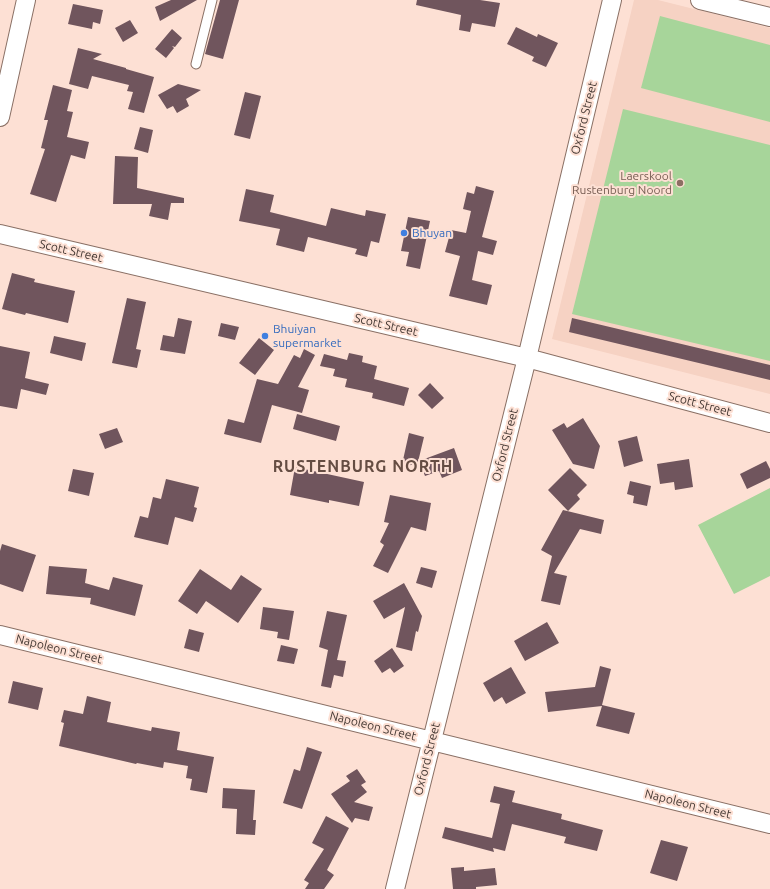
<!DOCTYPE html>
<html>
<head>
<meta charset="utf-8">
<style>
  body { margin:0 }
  canvas { display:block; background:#fde0d4 }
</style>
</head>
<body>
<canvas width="770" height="889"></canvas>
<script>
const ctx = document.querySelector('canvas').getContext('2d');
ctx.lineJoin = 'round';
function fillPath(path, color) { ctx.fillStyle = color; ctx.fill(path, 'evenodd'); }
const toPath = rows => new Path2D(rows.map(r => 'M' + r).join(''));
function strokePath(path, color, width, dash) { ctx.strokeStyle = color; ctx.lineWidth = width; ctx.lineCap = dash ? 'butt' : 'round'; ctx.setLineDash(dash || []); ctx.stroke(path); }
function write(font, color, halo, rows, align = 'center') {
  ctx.font = font + ' Ubuntu,sans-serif'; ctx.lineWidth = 4; ctx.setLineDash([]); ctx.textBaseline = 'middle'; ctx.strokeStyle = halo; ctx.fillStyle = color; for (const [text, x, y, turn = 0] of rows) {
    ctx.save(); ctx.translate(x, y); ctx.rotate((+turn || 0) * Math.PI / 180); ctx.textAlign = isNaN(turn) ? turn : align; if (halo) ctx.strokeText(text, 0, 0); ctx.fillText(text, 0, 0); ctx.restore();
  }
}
fillPath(toPath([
  [634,0,658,0,770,28,770,394,552,339]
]), '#f6d2c3');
fillPath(toPath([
  [660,16,770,45,770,122,641,88],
  [623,109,770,145,770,361,572,314],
  [770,488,770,576,734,594,698,525]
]), '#a7d59a');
fillPath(toPath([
  [171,0,197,0,160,21,155,7],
  [220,0,239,0,223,59,205,54],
  [417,0,480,0,500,3,495,27,472,23,470,32,459,30,461,15,416,5],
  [73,4,103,10,100,24,93,22,92,29,68,24],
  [130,20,138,33,123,42,115,28],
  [516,27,537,37,538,34,558,43,546,67,532,61,534,57,507,44],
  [172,29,182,38,175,47,172,46,174,48,166,58,155,49],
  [78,48,102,54,93,59,126,68,126,69,154,77,144,113,128,109,133,92,127,91,129,85,92,76,88,89,69,84],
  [178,84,201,90,186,99,189,106,177,113,173,106,167,109,158,95],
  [53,85,72,90,67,111,73,112,67,137,89,142,85,159,71,155,56,202,30,194,45,149,41,148,48,120,44,120],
  [245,92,261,96,250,139,234,135],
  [140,127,153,130,148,153,134,149],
  [115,156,138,157,137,188,184,198,184,203,171,203,168,220,149,216,152,204,113,204],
  [476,186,494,191,482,237,497,241,493,255,478,251,472,280,492,285,487,305,449,296,460,256,445,252,451,230,466,233,471,211,463,209,467,192,474,194],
  [246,189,274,195,270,212,326,226,331,208,365,216,366,210,386,214,379,243,371,241,367,257,355,254,357,249,308,237,304,252,276,245,280,229,239,221],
  [408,217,430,221,420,269,406,266,409,252,401,251],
  [12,273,35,279,34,282,75,291,68,323,26,313,25,315,2,309],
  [127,298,146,302,136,349,141,350,137,368,112,363],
  [178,318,192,321,185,354,160,350,163,335,174,337],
  [572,318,770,365,770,380,569,332],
  [221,323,239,327,235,340,218,336],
  [54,336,86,343,82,361,50,353],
  [259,338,274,350,255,375,239,363],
  [0,346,30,352,25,378,49,384,46,395,21,389,17,409,0,406],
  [304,349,315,355,298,387,309,390,302,413,272,405,261,443,224,434,228,419,244,423,257,379,278,384,294,355,300,358],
  [349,353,363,356,362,362,377,366,374,379,409,388,404,406,372,398,373,393,345,387,347,379,333,376,335,369,320,366,324,354,347,360],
  [430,383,444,398,432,409,418,395],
  [297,414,340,426,336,441,293,429],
  [583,418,600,446,594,469,573,464,552,430,564,423,567,428],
  [117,428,123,442,105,449,99,434],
  [409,433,424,437,418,462,401,469],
  [637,436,643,461,624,467,618,441],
  [454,448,462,470,442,478,439,471,425,476,419,461],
  [689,459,693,487,675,490,674,482,660,484,657,464],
  [766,461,770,469,770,478,747,489,740,474],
  [295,467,364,482,359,506,329,500,329,503,290,495],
  [570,468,587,485,577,495,580,499,568,511,548,490],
  [73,469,94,473,89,496,68,491],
  [166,479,199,487,194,507,197,508,193,522,175,517,168,545,134,537,140,516,148,518,153,497,161,499],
  [630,481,651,486,647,506,633,503,634,496,627,494],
  [390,495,431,503,426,531,411,527,388,573,373,566,384,545,380,542,389,523,384,522],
  [563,510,604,520,601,534,580,529,554,573,567,576,560,605,541,601,552,556,541,550],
  [2,544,36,555,23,592,0,584,0,551],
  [49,566,87,569,85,583,109,590,113,577,143,585,135,616,90,604,91,598,46,594],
  [421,567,437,571,432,588,416,583],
  [200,569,231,590,241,575,262,589,238,623,206,601,197,614,178,601],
  [404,583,422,616,418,632,416,631,412,651,396,647,405,607,384,619,373,601],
  [263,607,294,611,289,640,277,638,278,632,260,629],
  [327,611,347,615,337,660,346,661,343,677,334,675,331,688,321,686,328,650,319,647],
  [547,622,559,643,525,661,514,641],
  [189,629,204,633,199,652,184,648],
  [281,645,298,649,294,664,277,661],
  [392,648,404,666,394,673,390,668,382,673,374,661],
  [600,666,611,669,602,705,635,713,629,734,596,726,602,706,548,712,545,692,595,687],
  [511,667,526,693,506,704,502,697,494,702,483,683],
  [13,681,43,688,38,710,8,703],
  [87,696,111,702,107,722,151,731,152,727,180,732,177,750,214,757,207,793,190,790,192,779,186,778,188,766,164,762,163,768,137,763,136,764,59,746,64,723,61,722,64,710,83,714],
  [307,747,322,752,302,809,283,803,294,769,300,771],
  [357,769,366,782,361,785,367,792,354,802,373,807,369,821,355,818,352,823,331,794,350,781,346,776],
  [494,786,515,791,512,802,562,814,561,819,603,830,597,851,564,843,566,837,512,824,505,851,493,848,494,852,442,838,445,827,492,838,500,804,490,802],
  [223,788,255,790,253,820,256,820,255,835,236,834,237,809,222,808],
  [326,816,349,828,327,870,334,875,324,889,305,889,309,883,304,880,324,849,312,843],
  [661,840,688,847,677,881,650,873],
  [464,867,464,871,495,868,497,885,476,887,476,889,453,889,451,868]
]), '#70555d');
const lane = toPath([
  [196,64,212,0]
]);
const street = toPath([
  [700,0,770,17],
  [0,117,26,0],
  [0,234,527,358,770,423],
  [0,635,770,824],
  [395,889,527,358,612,0]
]);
strokePath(lane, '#8a7065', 11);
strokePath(street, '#8a7065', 20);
strokePath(lane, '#fff', 9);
strokePath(street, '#fff', 18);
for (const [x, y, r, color] of [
  [680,183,4,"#8d6e63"],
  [404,233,4,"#3f7fe0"],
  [265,336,4,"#3f7fe0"]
]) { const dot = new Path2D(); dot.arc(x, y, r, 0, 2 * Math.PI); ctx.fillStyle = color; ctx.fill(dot); strokePath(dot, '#fde0d4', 1.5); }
write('12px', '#443833', '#fde0d4', [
  ["Oxford Street",584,118,-76],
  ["Scott Street",71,251,13],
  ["Scott Street",386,325,13],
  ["Scott Street",700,404,15],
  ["Oxford Street",505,445,-76],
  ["Napoleon Street",59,649,14],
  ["Napoleon Street",373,726,14],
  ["Oxford Street",427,759,-76],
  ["Napoleon Street",688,804,14]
]);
write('12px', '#785e54', '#fde0d4', [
  ["Laerskool",672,176],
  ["Rustenburg Noord",672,190]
], 'right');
write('12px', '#366cbe', '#fde0d4', [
  ["Bhuyan",412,233],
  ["Bhuiyan",273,329],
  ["supermarket",273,343]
], 'left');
ctx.letterSpacing = '1px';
write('bold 16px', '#654d43', '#fde0d4', [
  ["RUSTENBURG NORTH",363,467]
]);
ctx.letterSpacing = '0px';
</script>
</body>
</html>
